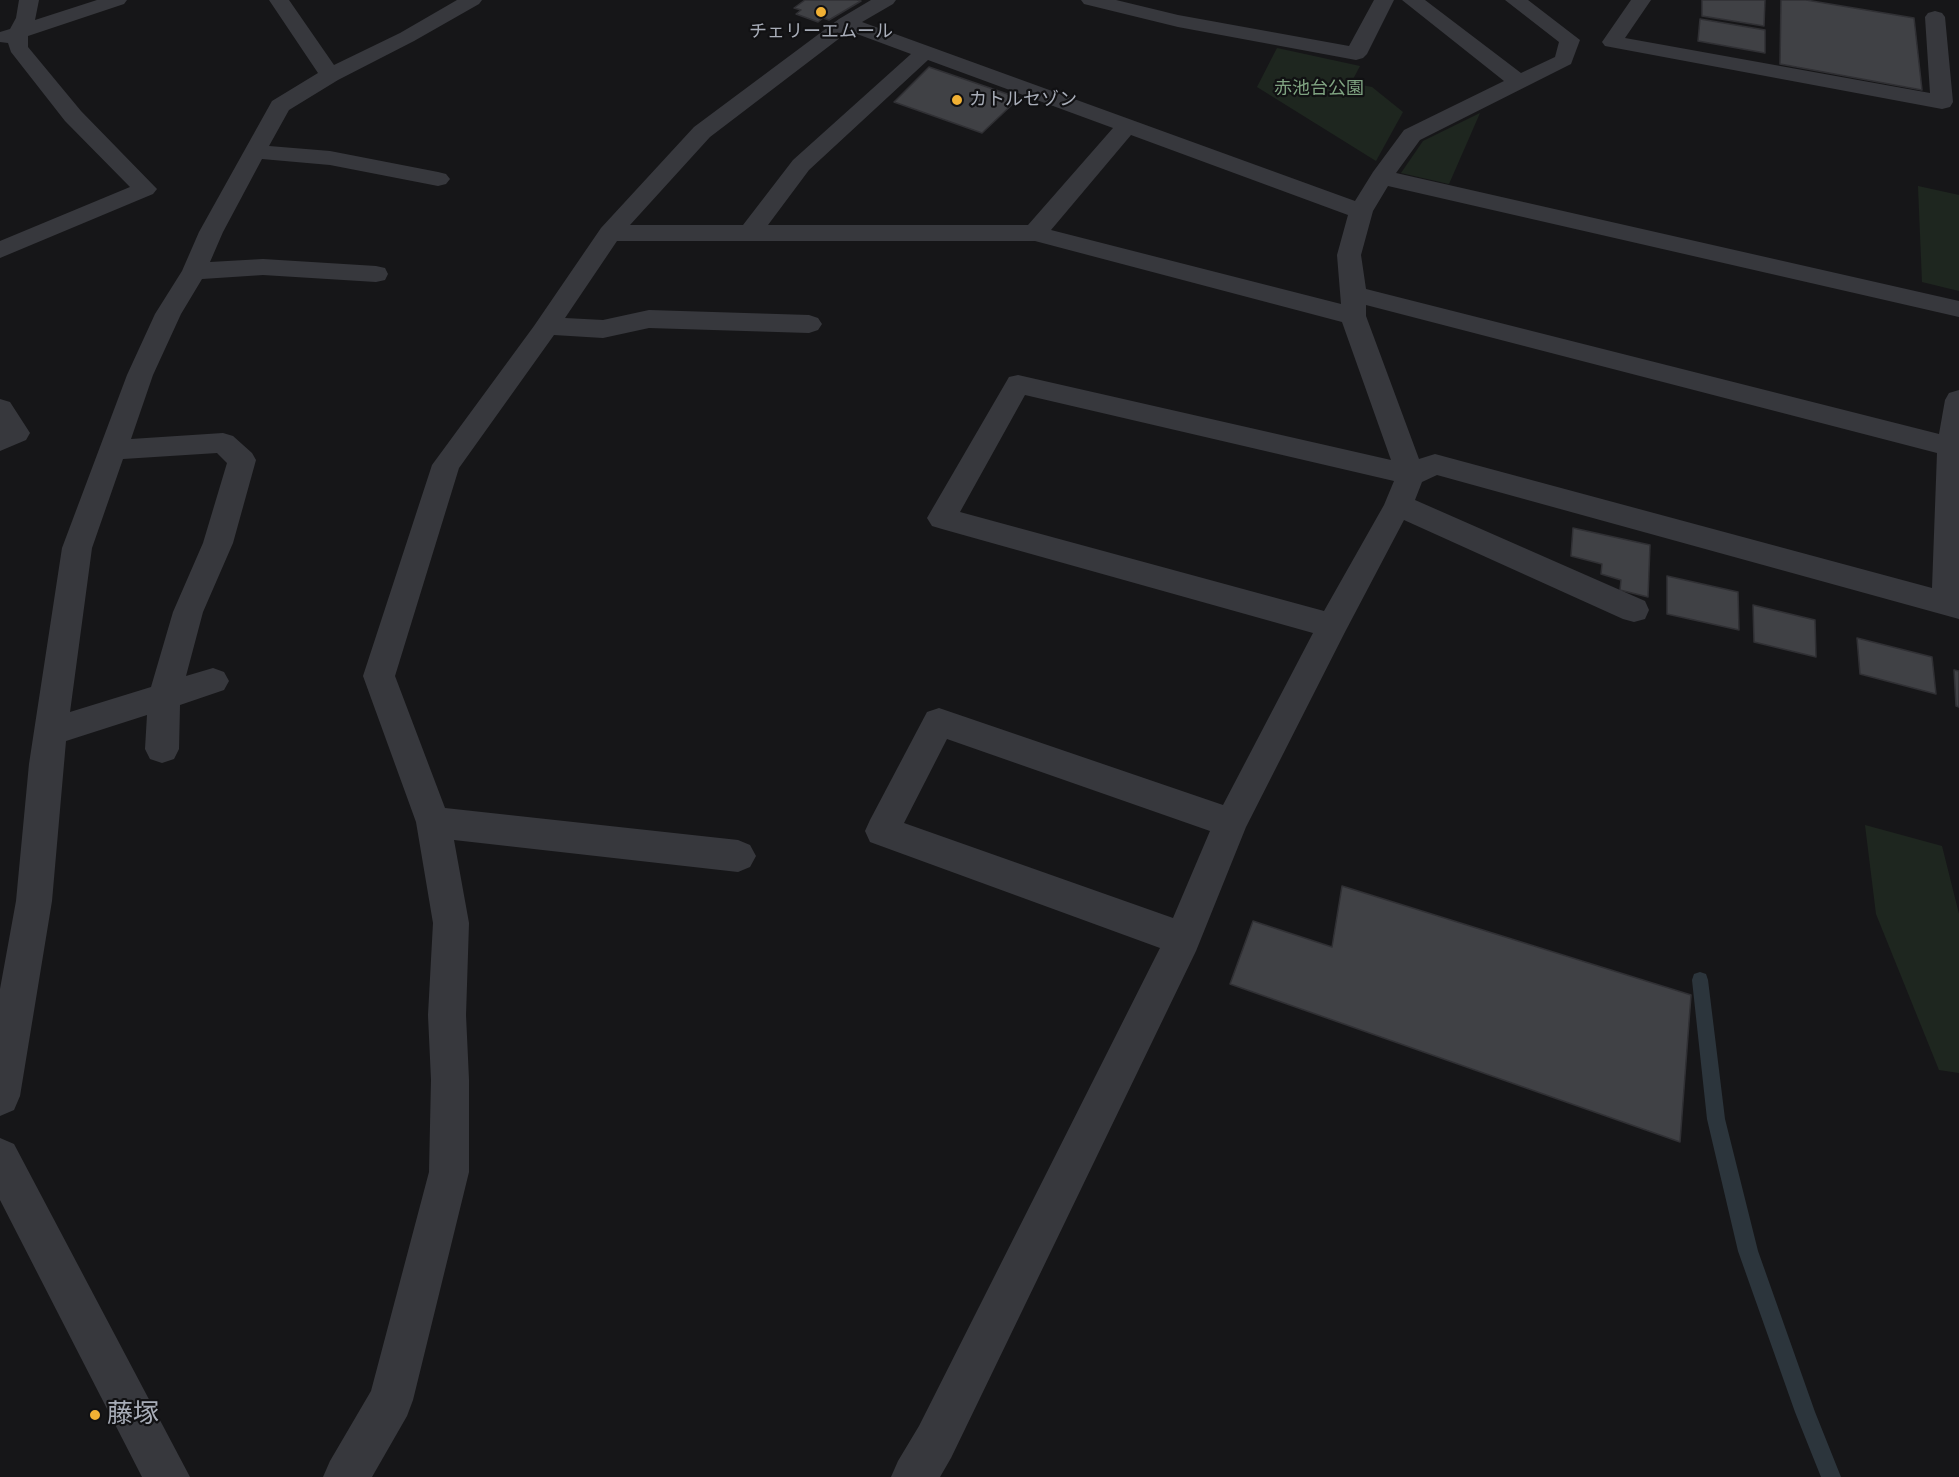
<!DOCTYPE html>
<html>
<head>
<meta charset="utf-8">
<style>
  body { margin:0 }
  canvas { display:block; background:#161618 }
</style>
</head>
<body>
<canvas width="1959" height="1477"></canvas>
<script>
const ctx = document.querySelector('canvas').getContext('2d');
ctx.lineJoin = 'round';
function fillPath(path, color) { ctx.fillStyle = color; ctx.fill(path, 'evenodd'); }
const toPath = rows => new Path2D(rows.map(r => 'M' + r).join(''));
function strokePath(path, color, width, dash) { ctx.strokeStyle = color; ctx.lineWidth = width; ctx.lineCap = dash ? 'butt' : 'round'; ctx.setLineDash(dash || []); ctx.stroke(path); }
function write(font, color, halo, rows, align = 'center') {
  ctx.font = font + ' Roboto,"Noto Sans JP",sans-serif'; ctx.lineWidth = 4.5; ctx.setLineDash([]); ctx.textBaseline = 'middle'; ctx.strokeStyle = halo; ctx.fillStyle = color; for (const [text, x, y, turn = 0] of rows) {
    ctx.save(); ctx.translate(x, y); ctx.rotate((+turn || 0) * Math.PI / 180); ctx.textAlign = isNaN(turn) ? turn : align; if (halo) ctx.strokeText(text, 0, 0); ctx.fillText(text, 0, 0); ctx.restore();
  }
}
fillPath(toPath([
  [1277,48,1360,66,1351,83,1372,87,1403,112,1376,161,1257,87],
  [1480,113,1449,184,1401,173,1423,141],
  [1918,186,1959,195,1959,291,1922,282],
  [1865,825,1942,846,1959,914,1959,1073,1939,1070,1876,914]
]), '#1e261f');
fillPath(toPath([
  [1700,972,1706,974,1708,980,1725,1119,1758,1251,1815,1412,1841,1477,1821,1477,1795,1412,1738,1251,1707,1119,1692,980,1694,974,1700,972]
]), '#2c353c');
const building = toPath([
  [805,0,857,0,861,1,829,20,823,18,818,22,796,14,801,10,794,8,805,0],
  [1702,0,1765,0,1764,26,1702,16,1702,0],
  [1781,0,1806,0,1914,18,1922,90,1780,64,1781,0],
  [1700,19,1765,30,1765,53,1698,41,1700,19],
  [929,67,1019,98,982,133,894,102,929,67],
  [1573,528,1650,545,1648,597,1620,590,1621,580,1601,574,1602,564,1571,556,1573,528],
  [1667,576,1738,592,1739,630,1667,614,1667,576],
  [1753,605,1815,620,1816,657,1754,642,1753,605],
  [1857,638,1932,657,1936,694,1860,674,1857,638],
  [1954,670,1959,671,1959,707,1956,706,1954,670],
  [1342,886,1691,995,1680,1142,1230,984,1253,921,1332,947,1342,886]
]);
fillPath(building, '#404145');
strokePath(building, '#303034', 1.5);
fillPath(toPath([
  [19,0,39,0,35,20,97,0,127,0,124,4,28,36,28,47,81,111,157,189,153,194,0,258,0,241,130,187,65,121,11,52,8,43,0,42,0,32,10,29,16,18,19,0],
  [269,0,289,0,334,65,400,33,457,0,482,0,479,4,414,41,338,80,289,110,269,146,330,151,438,172,446,174,450,179,446,184,438,186,330,165,262,159,223,232,210,262,263,259,376,266,385,268,388,274,385,280,376,282,263,275,202,279,181,314,153,375,131,439,223,433,233,436,252,453,256,460,233,543,203,612,186,676,213,668,224,672,229,681,224,690,180,705,179,749,174,759,162,763,150,759,145,749,147,715,66,741,52,901,20,1096,14,1110,0,1116,0,989,16,901,29,764,62,548,127,375,155,314,182,271,199,232,272,101,318,73,269,0],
  [217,453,227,463,203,543,173,612,151,687,70,712,92,548,123,459,217,453],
  [871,0,896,0,893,4,862,22,1355,201,1373,172,1404,130,1504,81,1402,0,1425,0,1521,73,1555,57,1559,42,1505,0,1528,0,1580,40,1571,64,1420,140,1396,173,1959,301,1959,317,1388,186,1373,211,1361,255,1366,289,1939,434,1945,400,1949,393,1959,390,1959,619,1437,475,1422,482,1415,500,1645,601,1649,610,1645,619,1634,622,1623,619,1404,520,1345,632,1246,827,1196,951,951,1458,940,1477,891,1477,898,1461,919,1426,1160,948,870,842,865,831,870,820,927,712,939,708,1223,805,1313,633,942,529,932,526,927,518,1009,377,1018,375,1391,460,1342,322,1035,241,617,241,565,318,603,320,649,310,809,315,818,318,822,324,818,330,809,333,649,328,603,338,554,335,459,468,395,676,445,808,738,840,750,845,756,856,750,867,738,872,454,840,469,923,466,1015,469,1080,469,1172,413,1400,407,1416,372,1477,323,1477,330,1461,371,1391,429,1172,431,1080,428,1015,433,923,416,822,363,676,432,465,534,326,601,228,694,127,839,19,871,0],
  [849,31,911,54,793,160,743,225,630,225,710,137,849,31],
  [928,60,1113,128,1028,225,768,225,809,170,928,60],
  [1131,135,1348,215,1337,255,1341,304,1051,230,1131,135],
  [1366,305,1937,453,1932,588,1435,454,1419,459,1366,316,1366,305],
  [1025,395,1394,481,1384,505,1324,611,960,512,1025,395],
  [947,739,1210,831,1173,918,904,823,947,739],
  [1081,0,1116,0,1178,15,1349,46,1374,0,1394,0,1367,54,1363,58,1356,60,1178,27,1084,4,1081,0],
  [1631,0,1651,0,1625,38,1930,93,1925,17,1928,13,1935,11,1942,13,1945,17,1953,102,1950,107,1942,109,1605,46,1602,42,1631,0],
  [0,399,10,402,30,433,26,440,0,451,0,399],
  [0,1138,14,1144,190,1477,142,1477,0,1200,0,1138]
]), '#37383d');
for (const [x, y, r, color] of [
  [821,12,6,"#f2b134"],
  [957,100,6,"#f2b134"],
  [95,1415,6,"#f2b134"]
]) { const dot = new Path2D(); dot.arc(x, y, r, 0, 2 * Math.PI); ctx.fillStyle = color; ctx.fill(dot); strokePath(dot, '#111113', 2); }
write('18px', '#a8adb8', '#111113', [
  ["チェリーエムール",821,32],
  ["カトルセゾン",969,100,"left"]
]);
write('18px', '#7fa381', '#111113', [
  ["赤池台公園",1319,89]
]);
write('26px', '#a8adb8', '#111113', [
  ["藤塚",107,1415]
], 'left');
</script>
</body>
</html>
